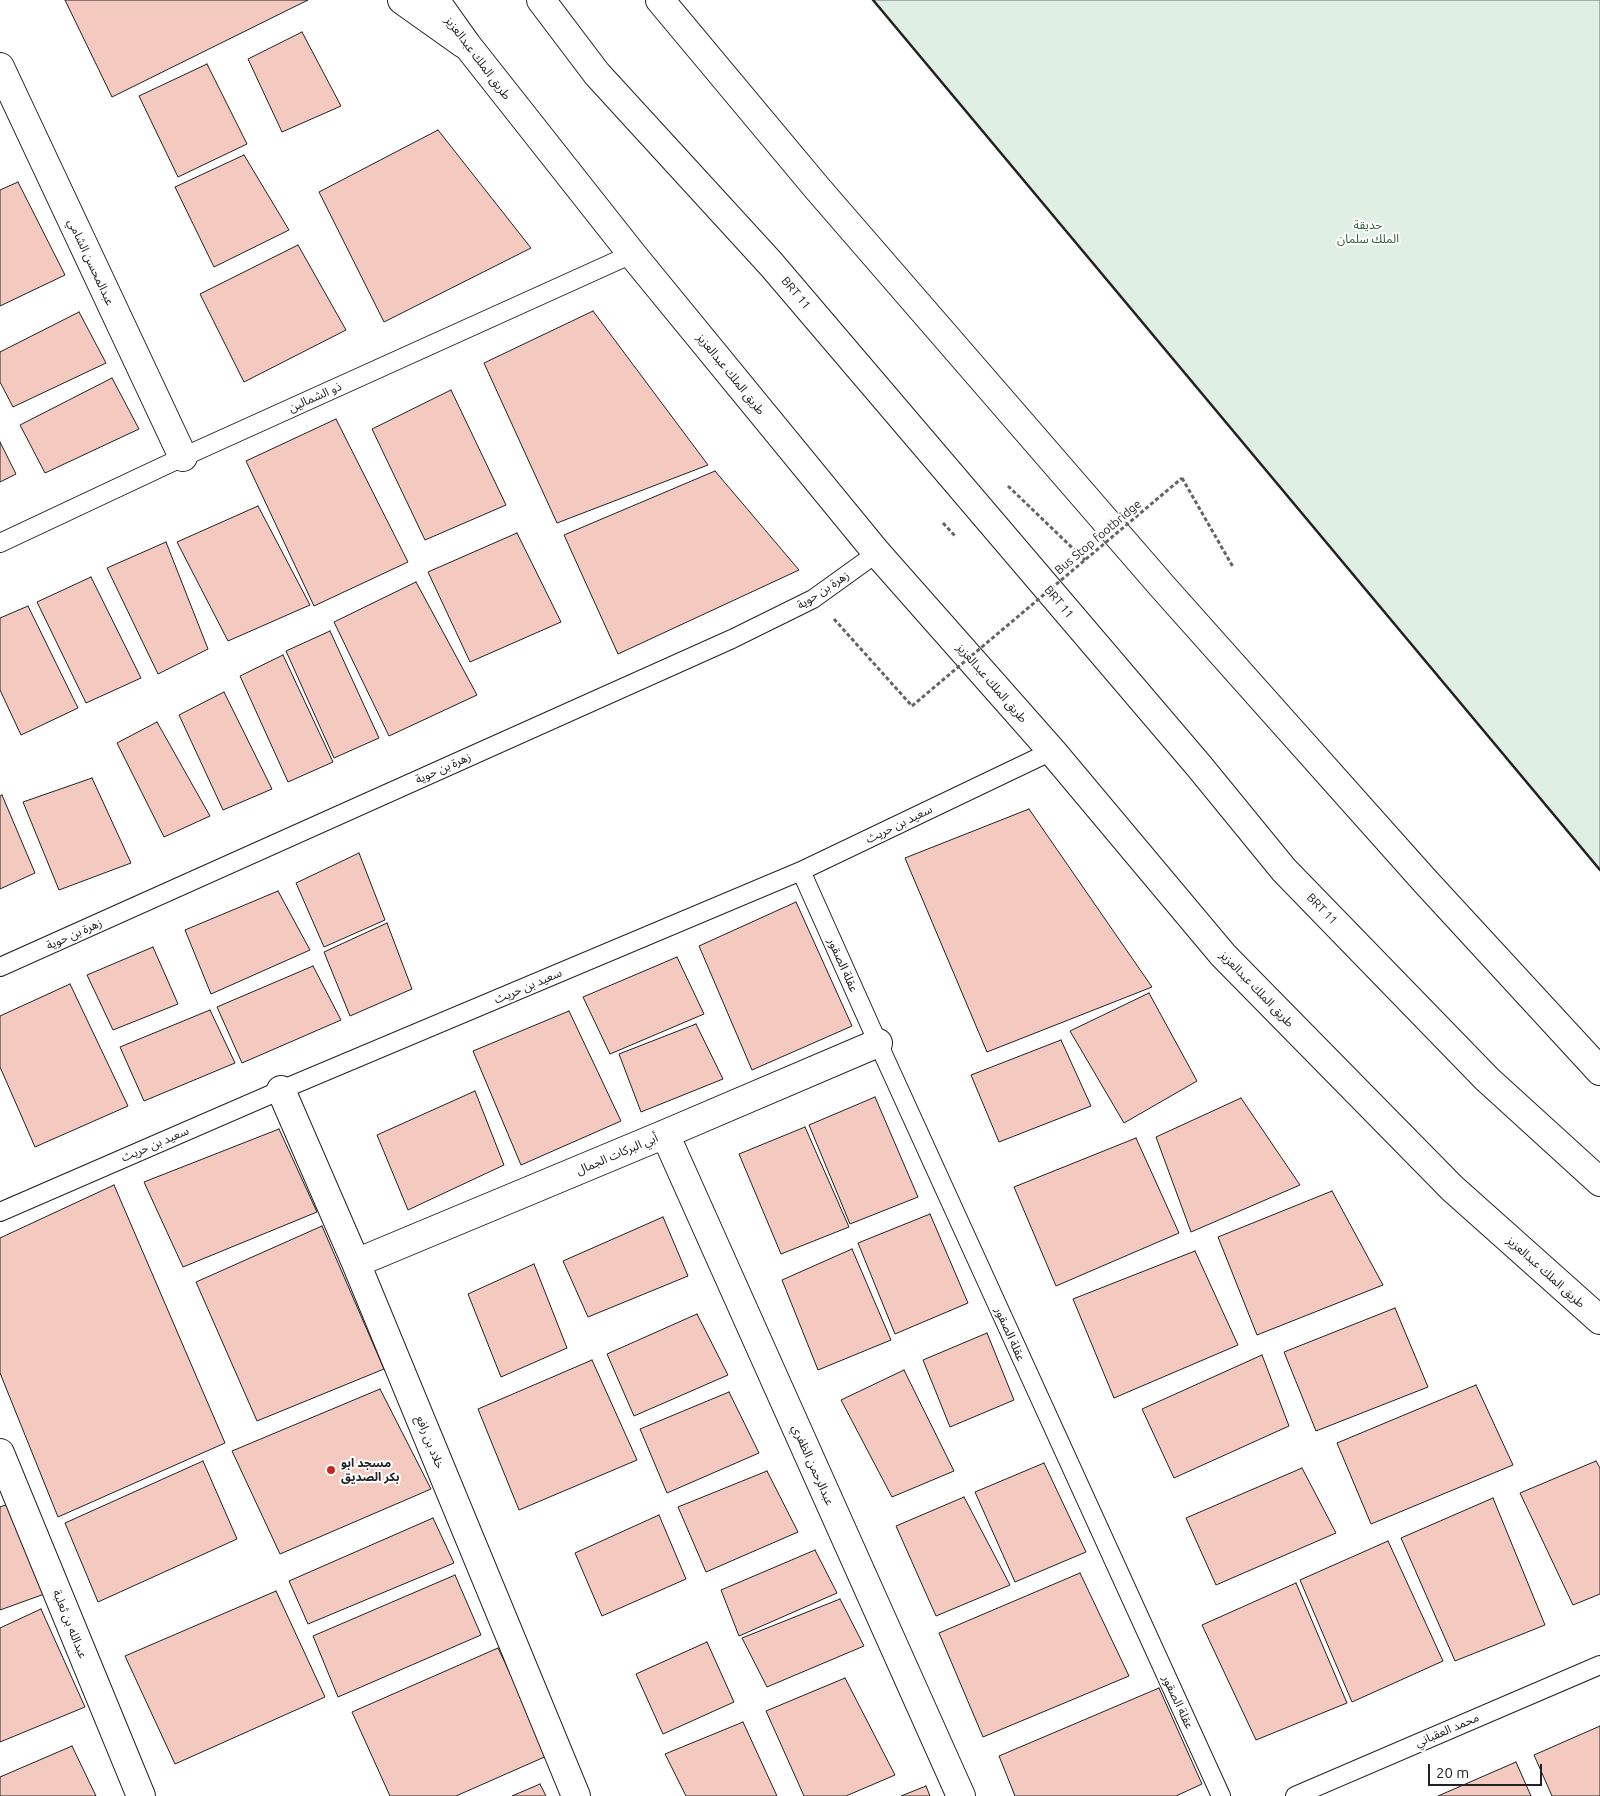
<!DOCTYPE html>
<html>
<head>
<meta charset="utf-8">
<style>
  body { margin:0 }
  #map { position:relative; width:1600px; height:1796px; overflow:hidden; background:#fff; font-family:Ubuntu,sans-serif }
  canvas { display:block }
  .scale { position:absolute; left:1428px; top:1764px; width:114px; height:22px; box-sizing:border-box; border:2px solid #222; border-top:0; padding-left:6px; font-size:15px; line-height:18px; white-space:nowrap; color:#222; -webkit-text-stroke:4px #fff; paint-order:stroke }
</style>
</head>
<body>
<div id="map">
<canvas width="1600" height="1796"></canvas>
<div class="scale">20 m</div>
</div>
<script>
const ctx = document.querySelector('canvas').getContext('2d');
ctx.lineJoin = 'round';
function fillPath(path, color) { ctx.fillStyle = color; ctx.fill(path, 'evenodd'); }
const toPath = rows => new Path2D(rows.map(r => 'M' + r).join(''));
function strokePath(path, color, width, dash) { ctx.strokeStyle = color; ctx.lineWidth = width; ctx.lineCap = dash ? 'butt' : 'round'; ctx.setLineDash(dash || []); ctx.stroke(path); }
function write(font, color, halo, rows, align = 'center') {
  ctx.font = font + ' Ubuntu,"Noto Sans Arabic",sans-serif'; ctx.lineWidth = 4; ctx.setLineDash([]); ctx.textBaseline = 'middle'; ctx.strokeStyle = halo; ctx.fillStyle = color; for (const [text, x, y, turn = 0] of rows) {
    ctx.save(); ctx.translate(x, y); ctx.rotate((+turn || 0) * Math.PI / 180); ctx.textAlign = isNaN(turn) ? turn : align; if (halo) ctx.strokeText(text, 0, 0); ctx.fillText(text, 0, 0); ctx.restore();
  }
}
const green = toPath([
  [873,0,1600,0,1600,870,873,0]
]);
fillPath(green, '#e0efe3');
strokePath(green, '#6f6f6f', 1);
const building = toPath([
  [65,0,308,0,112,97,65,0],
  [302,32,341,106,282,132,248,59,302,32],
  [207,64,247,144,178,177,139,96,207,64],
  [438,130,531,248,384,322,319,192,438,130],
  [244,155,289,230,214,267,175,187,244,155],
  [18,182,65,275,0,306,0,190,18,182],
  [298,245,346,330,244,382,200,294,298,245],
  [593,311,708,465,557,523,484,363,593,311],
  [79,312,106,363,13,407,0,382,0,352,79,312],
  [112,378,139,429,45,473,20,425,112,378],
  [451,390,506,505,425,540,372,429,451,390],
  [336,419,408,562,314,606,246,461,336,419],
  [0,442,16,474,0,482,0,442],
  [715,471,799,570,618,654,564,535,715,471],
  [258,506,310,605,228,641,177,542,258,506],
  [517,533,561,622,470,662,428,572,517,533],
  [166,542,208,649,158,674,107,568,166,542],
  [91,577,141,678,86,703,37,602,91,577],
  [416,582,477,695,389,736,334,622,416,582],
  [28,606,78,708,21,735,0,690,0,618,28,606],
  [330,631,379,738,334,758,286,651,330,631],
  [283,655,333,762,288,782,240,676,283,655],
  [224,692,272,789,223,810,179,715,224,692],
  [157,722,210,816,164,837,117,743,157,722],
  [92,778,131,863,59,890,23,802,92,778],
  [2,795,35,873,0,889,0,796,2,795],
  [1029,809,1152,987,987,1052,905,858,1029,809],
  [359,853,385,920,324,947,296,883,359,853],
  [278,891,310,950,211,994,185,930,278,891],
  [796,902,852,1026,752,1070,699,946,796,902],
  [387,923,412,989,350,1016,324,952,387,923],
  [153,947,178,1004,113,1030,87,975,153,947],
  [677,957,704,1014,610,1054,583,997,677,957],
  [313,966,341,1020,242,1063,217,1007,313,966],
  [70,984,128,1106,35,1147,0,1067,0,1016,70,984],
  [1149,993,1197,1081,1124,1123,1070,1031,1149,993],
  [210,1010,235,1063,144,1101,120,1047,210,1010],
  [569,1011,621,1121,521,1165,473,1051,569,1011],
  [696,1024,723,1079,641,1112,619,1054,696,1024],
  [1061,1040,1091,1106,999,1142,971,1075,1061,1040],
  [475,1091,504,1165,408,1210,377,1135,475,1091],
  [875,1097,918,1197,850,1224,809,1125,875,1097],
  [1241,1098,1300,1185,1191,1232,1156,1137,1241,1098],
  [805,1127,849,1227,781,1254,739,1154,805,1127],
  [279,1129,317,1212,183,1267,144,1182,279,1129],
  [1136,1138,1179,1233,1056,1286,1014,1187,1136,1138],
  [114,1185,225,1443,58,1517,0,1373,0,1238,114,1185],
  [1332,1191,1383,1285,1257,1335,1218,1237,1332,1191],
  [930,1214,968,1303,895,1334,858,1243,930,1214],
  [663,1217,688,1276,588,1317,563,1261,663,1217],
  [322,1226,384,1369,257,1421,196,1282,322,1226],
  [852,1249,891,1340,818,1370,782,1280,852,1249],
  [1195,1251,1238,1345,1114,1398,1073,1299,1195,1251],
  [534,1264,567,1348,501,1377,468,1294,534,1264],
  [1395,1308,1428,1387,1316,1431,1284,1352,1395,1308],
  [697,1314,728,1375,634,1416,607,1354,697,1314],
  [987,1333,1014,1400,950,1427,923,1360,987,1333],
  [1262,1355,1289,1426,1174,1478,1142,1409,1262,1355],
  [592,1360,637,1460,519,1510,478,1409,592,1360],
  [904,1370,954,1471,892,1497,841,1400,904,1370],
  [1476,1385,1513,1465,1371,1524,1337,1443,1476,1385],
  [380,1389,431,1489,280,1554,232,1451,380,1389],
  [729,1392,759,1453,667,1493,640,1429,729,1392],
  [203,1461,237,1539,98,1602,65,1523,203,1461],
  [1596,1461,1600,1468,1600,1594,1573,1605,1520,1493,1596,1461],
  [1044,1463,1086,1552,1015,1582,975,1492,1044,1463],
  [1302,1468,1336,1533,1216,1585,1186,1518,1302,1468],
  [767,1471,798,1532,706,1572,678,1507,767,1471],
  [964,1497,1010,1585,936,1616,896,1526,964,1497],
  [1493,1498,1545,1625,1455,1661,1401,1538,1493,1498],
  [11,1503,50,1592,0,1610,0,1507,11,1503],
  [659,1515,686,1579,602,1616,575,1553,659,1515],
  [433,1518,454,1563,308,1624,289,1581,433,1518],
  [1388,1541,1443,1661,1352,1702,1300,1580,1388,1541],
  [815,1550,837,1593,739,1636,721,1590,815,1550],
  [1080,1573,1129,1676,983,1737,939,1633,1080,1573],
  [455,1575,481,1635,338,1697,313,1636,455,1575],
  [1296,1583,1347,1703,1256,1740,1202,1625,1296,1583],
  [276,1591,325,1697,175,1764,125,1656,276,1591],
  [840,1599,864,1646,767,1687,742,1638,840,1599],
  [41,1609,85,1707,0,1742,0,1628,41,1609],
  [707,1642,734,1702,663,1734,636,1674,707,1642],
  [498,1648,549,1755,456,1796,390,1796,352,1712,498,1648],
  [845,1678,895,1775,846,1796,804,1796,766,1711,845,1678],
  [1159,1688,1202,1784,1176,1796,1015,1796,999,1756,1159,1688],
  [743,1722,777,1796,686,1796,665,1754,743,1722],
  [1600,1726,1600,1796,1552,1796,1534,1755,1600,1726],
  [72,1746,96,1796,0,1796,0,1777,72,1746],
  [1516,1762,1531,1796,1438,1796,1516,1762],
  [540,1784,546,1796,512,1796,540,1784],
  [926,1786,930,1796,901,1796,926,1786]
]);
fillPath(building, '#f3c9c0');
strokePath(building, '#222', 1);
const lane = toPath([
  [0,543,183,457,632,254],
  [801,871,878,1043,1221,1796],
  [0,967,732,639,813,599,877,553],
  [0,1212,281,1090,801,871,1052,751],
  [1295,1796,1600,1665]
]);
const street = toPath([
  [0,67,183,457],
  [281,1090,356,1263,576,1796],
  [665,1134,961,1796],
  [356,1263,665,1134,878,1043],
  [0,1453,141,1796]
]);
const secondary = toPath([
  [402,0,464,44],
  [541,0,597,74,771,264,1199,766,1284,870,1487,1079,1600,1182]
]);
const primary = toPath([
  [435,0,467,45,632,254,877,553,1052,751,1223,955,1452,1188,1600,1320],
  [660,0,817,188,1162,586,1425,881,1600,1071]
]);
strokePath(lane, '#222', 20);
strokePath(street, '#222', 30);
strokePath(secondary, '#222', 30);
strokePath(primary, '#222', 30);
strokePath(toPath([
  [1182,478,1233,567],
  [1008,486,1085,560],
  [943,523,956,537],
  [834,619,912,706]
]), '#646464', 3, [4, 2.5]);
strokePath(lane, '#fff', 18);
strokePath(street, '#fff', 28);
strokePath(secondary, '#fff', 28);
strokePath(primary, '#fff', 28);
strokePath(toPath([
  [912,706,1182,478]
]), '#646464', 3, [4, 2.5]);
strokePath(toPath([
  [873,0,1600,870]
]), '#222', 2.5);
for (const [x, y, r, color] of [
  [331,1470,5,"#c62828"]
]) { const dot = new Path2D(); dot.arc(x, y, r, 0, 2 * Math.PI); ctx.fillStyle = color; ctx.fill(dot); strokePath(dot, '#fff', 2); }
write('12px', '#222', '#fff', [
  ["طريق الملك عبدالعزيز",478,58,53],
  ["عبدالمحسن الشامي",91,262,65],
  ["BRT 11",796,293,50],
  ["طريق الملك عبدالعزيز",731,374,51],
  ["ذو الشمالين",315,397,-24],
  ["Bus Stop footbridge",1098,537,-40],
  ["زهرة بن حوية",823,590,-33],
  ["BRT 11",1059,602,50],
  ["طريق الملك عبدالعزيز",992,683,49],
  ["زهرة بن حوية",443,768,-24],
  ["سعيد بن حريث",899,824,-26],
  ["BRT 11",1322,909,46],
  ["زهرة بن حوية",74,934,-24],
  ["عقلة الصقور",843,965,66],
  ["سعيد بن حريث",528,986,-23],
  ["طريق الملك عبدالعزيز",1257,989,46],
  ["سعيد بن حريث",155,1144,-23],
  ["أبي البركات الجمال",617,1154,-23],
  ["طريق الملك عبدالعزيز",1546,1272,42],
  ["عقلة الصقور",1010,1334,66],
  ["خلاد بن رافع",430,1442,68],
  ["عبدالرحمن الظفري",813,1465,66],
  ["عبدالله بن ثعلبة",70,1624,68],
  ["عقلة الصقور",1178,1702,65],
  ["محمد العقباني",1447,1730,-23]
]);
write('12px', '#2f5e38', '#fff', [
  ["حديقة",1368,225],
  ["الملك سلمان",1368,239]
]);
write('bold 12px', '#222', '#fff', [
  ["مسجد ابو",341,1463],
  ["بكر الصديق",341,1477]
], 'left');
</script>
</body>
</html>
